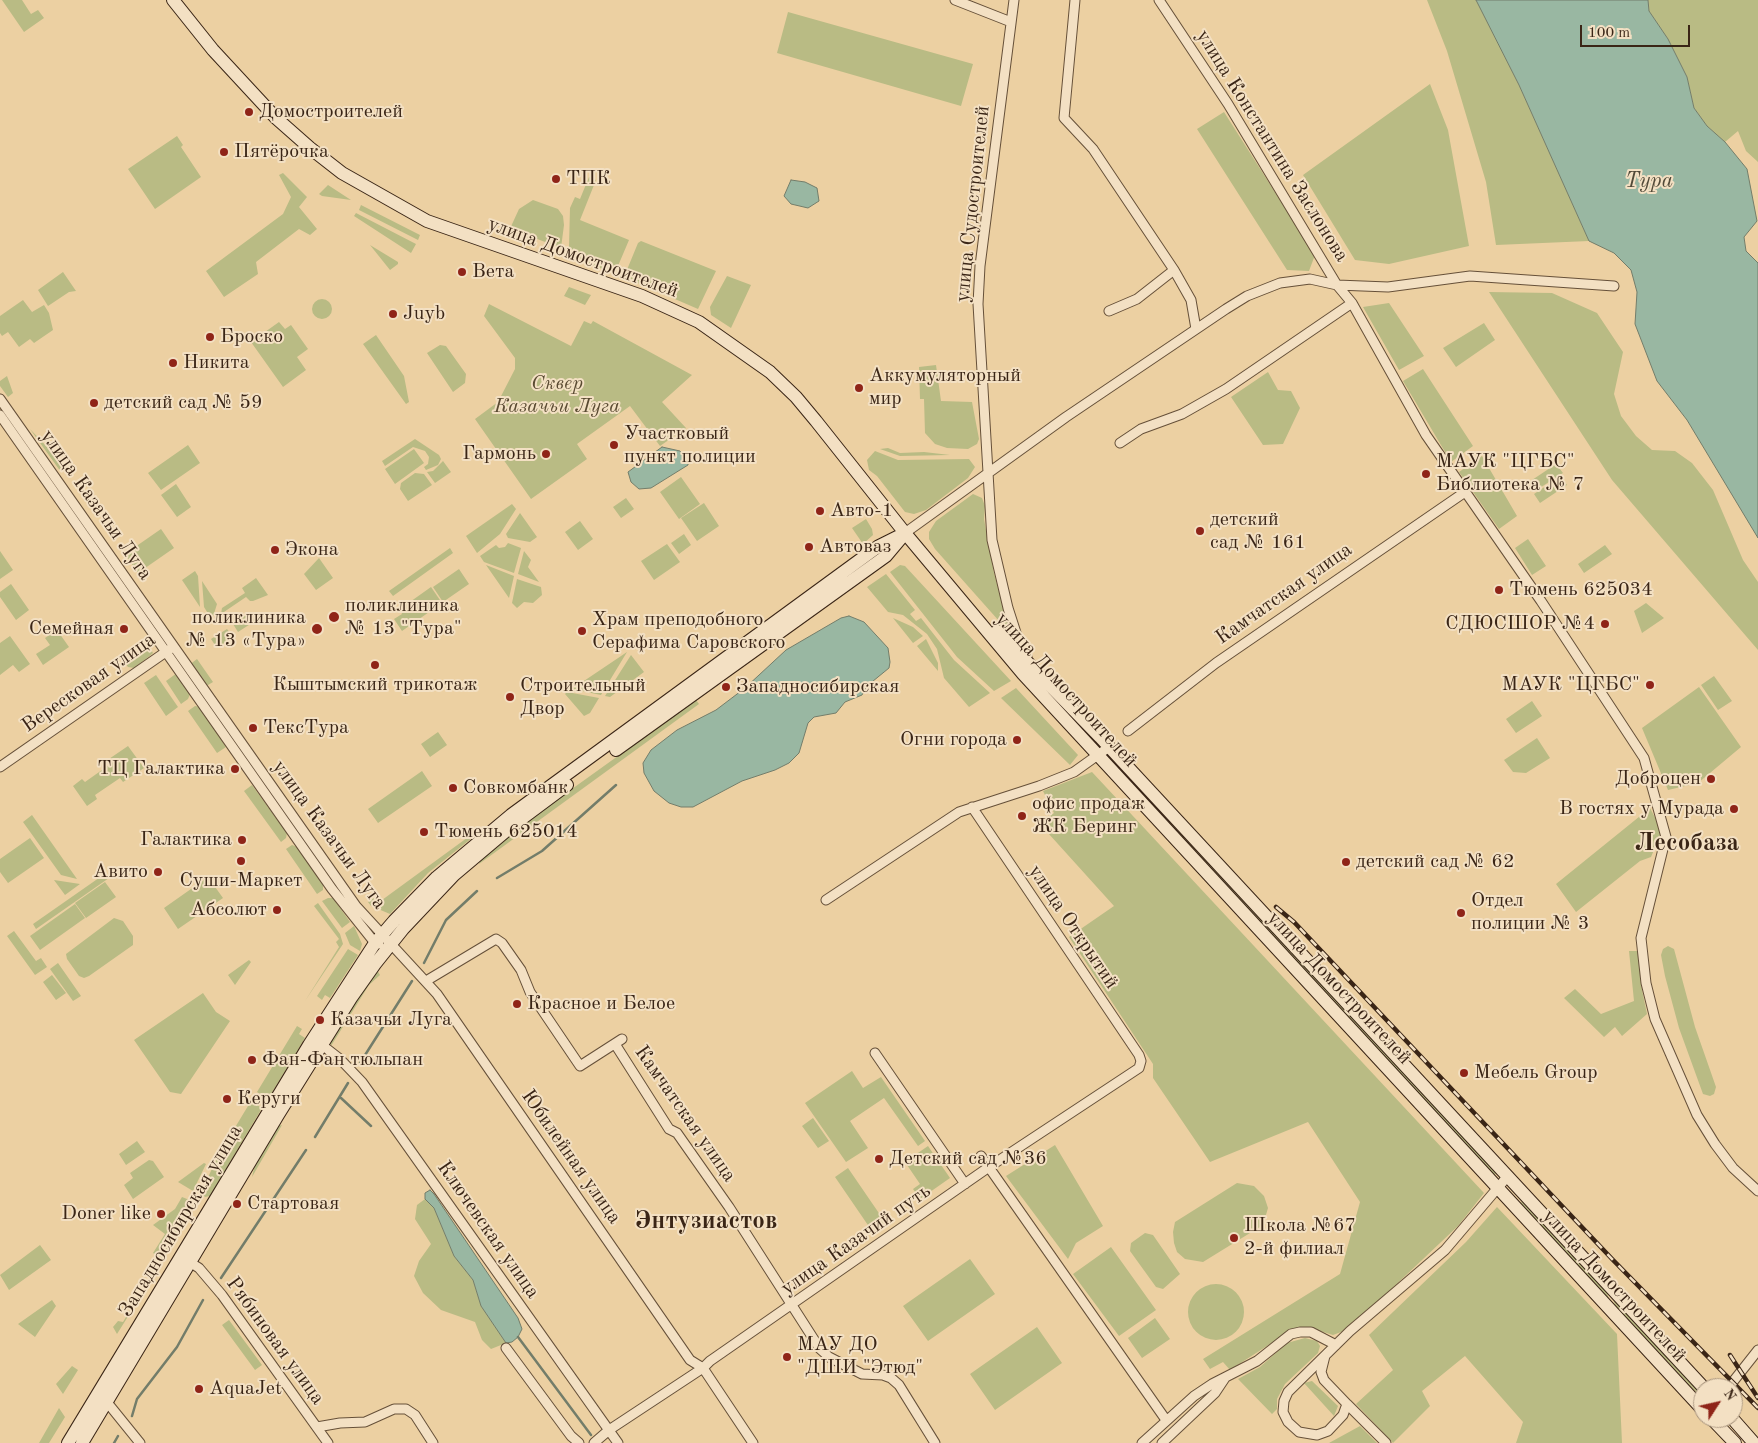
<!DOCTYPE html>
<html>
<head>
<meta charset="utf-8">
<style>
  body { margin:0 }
  #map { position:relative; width:1758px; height:1443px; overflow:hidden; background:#ecd0a2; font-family:"Old Standard TT",serif }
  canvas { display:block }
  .north { position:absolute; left:1693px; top:1378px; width:50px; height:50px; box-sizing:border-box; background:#f3e0c3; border:1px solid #a9957e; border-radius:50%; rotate:55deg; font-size:14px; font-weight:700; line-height:20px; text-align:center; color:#3a2516 }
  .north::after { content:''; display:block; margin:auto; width:18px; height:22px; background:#8f2418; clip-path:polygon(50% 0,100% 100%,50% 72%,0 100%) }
  .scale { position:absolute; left:1580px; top:25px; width:110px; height:22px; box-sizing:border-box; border:2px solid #3a2516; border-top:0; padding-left:6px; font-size:15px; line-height:18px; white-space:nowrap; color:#3a2516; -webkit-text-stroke:4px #f3e0c3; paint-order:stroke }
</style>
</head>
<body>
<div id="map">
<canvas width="1758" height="1443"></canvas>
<div class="north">N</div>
<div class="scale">100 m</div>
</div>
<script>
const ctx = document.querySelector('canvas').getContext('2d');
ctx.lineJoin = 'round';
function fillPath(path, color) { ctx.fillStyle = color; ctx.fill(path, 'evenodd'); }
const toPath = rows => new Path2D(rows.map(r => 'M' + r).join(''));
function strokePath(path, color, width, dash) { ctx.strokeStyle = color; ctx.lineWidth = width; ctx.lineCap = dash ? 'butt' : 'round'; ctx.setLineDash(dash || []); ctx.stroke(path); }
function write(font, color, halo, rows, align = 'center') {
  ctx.font = font + ' "Old Standard TT",serif'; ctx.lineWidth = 4; ctx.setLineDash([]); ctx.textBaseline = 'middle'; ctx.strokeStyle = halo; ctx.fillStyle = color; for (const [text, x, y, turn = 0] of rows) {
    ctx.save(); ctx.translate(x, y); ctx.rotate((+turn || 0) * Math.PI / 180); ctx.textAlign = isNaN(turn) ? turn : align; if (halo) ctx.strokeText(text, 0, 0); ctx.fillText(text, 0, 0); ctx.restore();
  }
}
fillPath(toPath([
  [2,0,22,0,31,14,38,10,44,18,24,32],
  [1427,0,1476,0,1519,85,1589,241,1496,245,1486,182,1447,51],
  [1648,0,1758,0,1758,162,1746,151,1738,131,1725,142,1707,126,1694,108,1687,77,1668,39,1649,11],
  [788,12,973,64,961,106,777,53],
  [1430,84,1448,130,1469,246,1389,264,1355,260,1303,175],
  [1224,112,1315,255,1309,271,1287,270,1197,129],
  [177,136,183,145,181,147,201,177,155,209,128,169],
  [283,173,307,197,299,207,317,229,310,235,299,229,256,262,258,274,224,297,206,271,283,214,291,197,279,175],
  [589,177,596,180,580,220,629,240,615,273,575,260,569,247,570,208,575,197,580,199],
  [328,185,351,200,322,196,319,194],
  [533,200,558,209,563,216,564,225,561,248,532,237,521,242,509,237,508,233,519,209],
  [361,205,420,235,418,240,359,210],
  [356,213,416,244,411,253,354,216],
  [641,241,716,271,698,309,624,277,638,243],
  [370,245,398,262,398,264,390,270],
  [63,272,76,291,69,292,48,306,38,290],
  [727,276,751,285,731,328,711,315,710,307],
  [569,287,591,295,585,305,564,296],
  [1489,292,1552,293,1597,313,1623,352,1614,394,1621,416,1636,436,1652,450,1675,451,1692,463,1713,490,1743,560,1758,582,1758,650,1612,480],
  '312 309a10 10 0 1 1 20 0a10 10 0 1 1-20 0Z',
  [23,300,32,312,44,305,49,313,53,330,34,343,30,339,19,347,8,332,2,336,0,333,0,316],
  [1389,303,1424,356,1399,370,1363,307],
  [489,304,571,346,584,321,591,324,593,321,692,375,662,402,686,428,660,446,630,406,577,444,587,459,531,499,475,419,498,402,515,369,515,358,484,316],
  [279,322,285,329,291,325,308,349,297,357,306,370,283,387,251,342],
  [1484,323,1495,340,1456,367,1443,348],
  [376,335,404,376,409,402,406,404,363,344],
  [440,345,446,346,466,374,465,383,453,392,427,353],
  [936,365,941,401,972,402,979,439,977,444,968,449,947,448,935,444,925,433,924,399,920,399,919,367],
  [1423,369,1473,446,1451,462,1403,381],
  [1268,372,1278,390,1291,391,1300,408,1283,444,1263,445,1231,397],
  [7,376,13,393,8,397,0,386,0,381],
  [30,429,66,467,61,472],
  [415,439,439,455,441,459,438,465,426,470,424,467,428,464,429,457,425,451,413,447,385,466,382,461],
  [188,445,200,463,161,490,148,473],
  [888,448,900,453,924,452,950,455,900,456,880,449],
  [414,449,424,463,395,484,385,469],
  [875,451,898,460,969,459,975,467,968,478,926,510,914,514,905,512,877,476,869,470,867,460],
  [1482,456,1517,516,1499,529,1459,472],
  [443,461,451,472,435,483,427,472,433,471],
  [1556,464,1563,473,1535,491,1529,482],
  [415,473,424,474,432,485,408,501,400,489,401,483],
  [1561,476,1567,485,1540,503,1534,494],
  [681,477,700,504,679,519,660,492],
  [176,484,191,507,177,517,161,495],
  [973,494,982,498,985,506,984,519,994,573,1008,625,1007,630,935,549,929,539,929,532,936,521],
  [626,498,634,509,621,518,613,507],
  [704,503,719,526,697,541,681,518],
  [512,504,516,509,500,534,477,553,466,536],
  [520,513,537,537,530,542,508,538,506,534],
  [866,519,872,529,873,535,863,544,852,528],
  [580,521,593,539,578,550,565,532],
  [161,529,174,548,138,573,125,554],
  [684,534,691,545,679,554,671,543],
  [1528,539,1546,566,1532,575,1515,548],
  [508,543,521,548,514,573,484,562,480,556,496,545,499,548,505,547],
  [667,544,680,562,654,580,641,561],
  [1605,545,1612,554,1584,573,1578,564],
  [450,548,453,553,393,596,389,591],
  [0,551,13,570,0,579],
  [524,551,531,560,528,567,539,582,518,574],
  [319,558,333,578,316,590,304,574],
  [486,565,514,576,509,598],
  [900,565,905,566,1011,681,994,691,957,657,890,572],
  [459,569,469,584,443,602,433,587],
  [195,571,198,576,200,607,182,580],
  [886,574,915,610,910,614,916,621,921,618,954,660,990,693,969,707,944,678,937,649,927,634,903,615,888,612,867,587],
  [256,578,268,595,253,601,250,601,246,597,221,614,222,608,245,593,242,588],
  [517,579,541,587,542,595,533,603,524,602,517,608,512,603],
  [202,581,217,604,212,620,204,607],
  [11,584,29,610,16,620,0,597,0,592],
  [431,587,442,603,402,631,394,619,402,614,400,609],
  [1646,603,1664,618,1642,633,1634,611],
  [249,613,255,621,238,632,233,624],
  [893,618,913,627,923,636,913,643],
  [227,629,233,637,217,648,211,639],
  [57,630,69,647,43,665,36,654,50,645,45,638],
  [10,636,30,664,19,672,13,665,0,675,0,643],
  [926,639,938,663,938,671,917,646],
  [148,645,153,653,151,655,134,668,128,667,124,662],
  [627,652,601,695,572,689],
  [631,655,644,672,610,697,605,696],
  [197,659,213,682,208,685,202,684,189,665],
  [185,668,359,914,357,916,183,669],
  [177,673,191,692,188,699,181,704,166,681],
  [156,675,178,707,166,716,144,683],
  [1714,676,1732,701,1718,710,1701,685],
  [1699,687,1741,747,1698,783,1668,790,1642,728],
  [1016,688,1078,755,1070,765,1001,698],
  [567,692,599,698,590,713,584,716,565,694],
  [696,700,699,704,479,864,482,857,551,804],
  [1532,701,1542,716,1516,733,1506,719],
  [195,706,201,707,226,747,217,753,188,711],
  [438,732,447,745,430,757,421,744],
  [1537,738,1550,758,1526,773,1513,772,1504,760],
  [128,746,144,768,123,782,120,778,95,795,97,799,87,806,73,786,82,779,85,782,109,765,106,761],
  [1118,765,1495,1172,1496,1174,1494,1175,1117,768],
  [422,771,432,786,378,823,368,809],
  [1092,772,1484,1193,1458,1226,1349,1329,1333,1335,1307,1327,1293,1329,1230,1370,1223,1362,1210,1369,1203,1359,1340,1274,1360,1202,1308,1122,1210,1162,1153,1078,1153,1064,1069,937,1114,906,1039,823,1054,813,1043,791],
  [252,785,287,833,286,838,281,842,244,791],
  [1650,808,1662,831,1651,857,1640,861,1576,912,1556,884],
  [32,815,77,879,61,875,23,822],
  [471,835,472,838,428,873,390,914,371,906,368,902,378,895,382,900],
  [30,838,44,858,8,883,0,872,0,859],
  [292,845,297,847,323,884,323,890,317,894,286,849],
  [106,873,109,878,36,929,33,924],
  [208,877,223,898,178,929,164,908],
  [54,880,80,884,65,895],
  [105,882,116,897,86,918,75,903],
  [328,898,333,898,350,922,342,928,322,901],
  [318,903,340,934,343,944,305,1001,339,947,336,942,339,939,314,906],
  [75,904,85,918,40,950,30,936],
  [114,918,123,921,133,936,133,945,89,976,84,978,79,976,67,959,66,954],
  [354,926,362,944,360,951,350,945,345,933],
  [14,931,36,961,41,958,47,967,35,975,7,936],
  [1668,946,1674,949,1695,1027,1716,1087,1714,1094,1710,1096,1703,1094,1679,1028,1665,976,1661,955,1663,949],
  [348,949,358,955,330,998,325,995,322,1000,317,996],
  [1629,951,1638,951,1642,990,1647,1014,1622,1036,1615,1027,1604,1037,1564,998,1575,989,1601,1014,1634,1001],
  [249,960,251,962,235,985,228,975],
  [58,963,81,996,73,1001,50,969],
  [377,970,380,975,369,985,331,1046,330,1041],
  [52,975,66,993,56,1000,43,982],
  [203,993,216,1012,230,1021,181,1094,170,1092,134,1040],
  [297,1026,302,1029,299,1034,305,1038,268,1099,257,1092],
  [852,1071,863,1088,881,1077,925,1141,918,1146,884,1098,850,1121,868,1148,846,1162,805,1103],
  [251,1101,262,1108,210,1196,205,1197,201,1192,219,1154],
  [813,1118,829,1141,818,1148,802,1126],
  [282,1125,252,1177,255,1164,278,1126],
  [137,1141,145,1152,126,1165,119,1154],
  [1055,1145,1103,1226,1076,1243,1068,1259,1006,1176],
  [928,1146,950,1178,920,1199,913,1189,920,1184,905,1162],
  [149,1160,153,1161,164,1177,133,1199,124,1185,133,1178,130,1173],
  [204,1163,206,1164,193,1191,178,1182],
  [848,1168,885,1222,872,1231,835,1177],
  [1237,1183,1254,1186,1264,1196,1268,1208,1263,1225,1203,1262,1185,1259,1177,1252,1174,1243,1173,1232,1175,1222],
  [182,1197,192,1201,181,1233,163,1259,153,1253,165,1234,153,1225,175,1209],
  [425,1199,434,1208,454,1256,473,1280,481,1306,506,1343,491,1349,482,1340,475,1322,441,1310,423,1293,414,1276,419,1261,431,1244,415,1219,417,1205],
  [1522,1202,1606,1290,1609,1299,1520,1203],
  [1497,1207,1617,1334,1622,1443,1516,1443,1523,1422,1465,1356,1422,1391,1430,1406,1393,1443,1356,1404,1393,1370,1369,1335,1466,1242],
  [1145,1233,1153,1235,1180,1274,1163,1289,1156,1287,1130,1251,1131,1243],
  [40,1245,51,1260,9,1290,0,1275],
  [1111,1247,1156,1310,1119,1336,1073,1274],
  [970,1259,995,1294,928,1341,903,1306],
  [153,1263,159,1267,117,1334,113,1327,118,1321,123,1322,152,1274,149,1269],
  '1188 1312a28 28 0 1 1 56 0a28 28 0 1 1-56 0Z',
  [1612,1296,1698,1389,1697,1393,1615,1305],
  [52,1300,56,1306,35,1337,18,1324],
  [1155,1318,1170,1339,1142,1358,1128,1338],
  [229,1320,262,1365,255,1370,222,1325],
  [1037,1327,1062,1363,995,1410,970,1374],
  [1305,1338,1317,1341,1320,1346,1318,1353,1285,1384,1277,1399,1277,1409,1272,1414,1238,1379,1260,1367,1287,1343],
  [72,1366,78,1370,63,1394,56,1384],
  [1312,1381,1338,1406,1334,1416,1304,1383],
  [59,1408,65,1417,49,1443,39,1443],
  [1360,1426,1377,1443,1329,1443]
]), '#b9bb84');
const water = toPath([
  [1476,0,1648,0,1649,11,1668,39,1687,77,1694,108,1707,126,1725,142,1747,169,1757,221,1744,237,1746,251,1758,263,1758,538,1687,420,1657,381,1635,324,1637,292,1631,270,1614,253,1589,241,1519,85,1476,0],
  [791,180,805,182,817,188,819,201,808,208,791,204,784,196,791,180],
  [662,447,680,451,688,459,688,465,651,488,639,489,631,482,628,472,662,447],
  [849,616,864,622,888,648,890,662,889,668,867,686,862,695,845,702,836,713,814,717,808,723,799,753,789,763,775,770,742,781,693,807,681,807,669,803,654,791,644,773,643,763,651,750,677,730,716,710,745,688,786,650,841,618,849,616],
  [430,1190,434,1194,518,1318,522,1329,518,1337,512,1342,506,1343,481,1306,473,1280,454,1256,434,1208,425,1199,425,1193,430,1190]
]);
fillPath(water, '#99b7a2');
strokePath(water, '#737d6a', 1);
strokePath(toPath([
  [497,878,542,851,616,785],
  [424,963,446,920,477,891],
  [360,1063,412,981],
  [341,1098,371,1126],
  [315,1137,348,1083],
  [221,1278,306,1150],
  [518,1337,591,1435],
  [132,1416,137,1399,177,1347,203,1300],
  [114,1443,118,1436]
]), '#737d6a', 2.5);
const minor = toPath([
  [955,0,1011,22],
  [1014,0,980,266,978,304,992,540,1008,608,1018,639,1027,656],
  [1075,0,1064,118,1093,149,1174,270,1191,300,1196,329],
  [1159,0,1228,104,1337,285,1352,303,1426,435,1541,601,1644,758,1666,837,1641,938,1646,983,1655,1019,1697,1115,1715,1144,1733,1168,1758,1191],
  [1109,311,1137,299,1174,270],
  [0,399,356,906,437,994,690,1360,703,1368,753,1443],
  [0,415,332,889,375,943,379,944],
  [1120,443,1141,429,1182,414,1226,389,1352,303],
  [905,533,1066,417,1226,309,1247,296,1280,283,1310,279,1337,285,1388,287,1470,276,1614,286],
  [1128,731,1216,663,1465,492],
  [0,767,170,649],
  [826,900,959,812,1039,786,1074,772,1109,747],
  [426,981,496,939,502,943,521,970,530,992,580,1066,622,1039],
  [615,1044,669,1129,677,1133,729,1207,820,1349,829,1357,862,1374,883,1375,891,1378,899,1385,935,1443],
  [322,1045,340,1059,362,1082,618,1443],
  [875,1053,965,1184],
  [981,1156,1166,1420],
  [191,1263,199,1268,222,1295,328,1443],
  [506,1348,571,1436,579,1443],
  [1325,1356,1321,1372,1324,1380,1347,1404,1343,1415,1328,1431,1317,1435,1299,1432,1288,1422,1283,1412,1284,1401,1288,1392,1350,1331,1445,1250,1507,1177],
  [1728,1388,1758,1350],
  [106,1401,140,1443],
  [1347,1404,1386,1443],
  [317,1427,340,1423,365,1422,394,1409,406,1409,415,1415,433,1443],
  [594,1443,609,1430,703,1368,710,1361,989,1167,1139,1068,1141,1061,1139,1055,972,807],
  [1142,1443,1194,1396,1212,1384,1257,1361,1291,1334,1300,1332,1311,1332,1336,1345],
  [1162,1443,1215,1393,1225,1378]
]);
const secondary = toPath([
  [173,0,213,50,276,118,310,148,342,173,427,221,642,296,699,322,770,372,796,397,816,421,905,533,1023,674,1703,1410],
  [997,631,1100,737,1704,1388],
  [616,750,886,556,902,537],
  [1711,1418,1735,1443],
  [1732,1418,1754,1443],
  [68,1443,309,1045,375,943,394,921,437,877,511,815,879,546,905,533],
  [82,1443,278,1115,351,998,375,964,403,929,454,875,512,826,567,785]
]);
strokePath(minor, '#665039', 11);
strokePath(secondary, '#3a2516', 14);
strokePath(minor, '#f3e0c3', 9);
strokePath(secondary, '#f3e0c3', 12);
const rail = toPath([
  [1276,907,1294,922,1613,1260,1758,1408],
  [1730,1355,1758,1398]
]);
strokePath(rail, '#3a2516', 4.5);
strokePath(rail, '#f3e0c3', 2.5, [8]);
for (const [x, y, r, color] of [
  [249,112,5,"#8f2418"],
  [224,152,5,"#8f2418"],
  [556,179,5,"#8f2418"],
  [462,272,5,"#8f2418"],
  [393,314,5,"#8f2418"],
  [210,337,5,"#8f2418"],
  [173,363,5,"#8f2418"],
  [859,388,5,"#8f2418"],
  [94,403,5,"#8f2418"],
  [614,445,5,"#8f2418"],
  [546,454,5,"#8f2418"],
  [1426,474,5,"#8f2418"],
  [820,511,5,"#8f2418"],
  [1200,531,5,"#8f2418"],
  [809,547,5,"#8f2418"],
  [275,550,5,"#8f2418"],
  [1499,590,5,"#8f2418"],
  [334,617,6,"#8f2418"],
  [1605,624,5,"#8f2418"],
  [124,629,5,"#8f2418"],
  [317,629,6,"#8f2418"],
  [582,631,5,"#8f2418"],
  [375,665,5,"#8f2418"],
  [1650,685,5,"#8f2418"],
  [726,687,5,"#8f2418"],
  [510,697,5,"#8f2418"],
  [253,728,5,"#8f2418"],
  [1017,740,5,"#8f2418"],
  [235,769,5,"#8f2418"],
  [1711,779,5,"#8f2418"],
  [453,788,5,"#8f2418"],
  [1734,809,5,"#8f2418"],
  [1022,816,5,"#8f2418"],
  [424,832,5,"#8f2418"],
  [242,840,5,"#8f2418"],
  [241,861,5,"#8f2418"],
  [1346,862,5,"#8f2418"],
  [158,872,5,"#8f2418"],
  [277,910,5,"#8f2418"],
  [1461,913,5,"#8f2418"],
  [517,1004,5,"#8f2418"],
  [320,1020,5,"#8f2418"],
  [252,1060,5,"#8f2418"],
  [1464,1073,5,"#8f2418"],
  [227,1099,5,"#8f2418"],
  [879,1159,5,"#8f2418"],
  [237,1204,5,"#8f2418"],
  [161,1214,5,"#8f2418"],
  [1234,1238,5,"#8f2418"],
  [787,1357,5,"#8f2418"],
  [199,1389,5,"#8f2418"]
]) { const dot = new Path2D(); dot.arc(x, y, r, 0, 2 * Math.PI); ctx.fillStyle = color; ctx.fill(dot); strokePath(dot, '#f3e0c3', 2); }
write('20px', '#3a2516', '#f3e0c3', [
  ["Домостроителей",259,112],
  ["Пятёрочка",234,152],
  ["ТПК",566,179],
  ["Вета",472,272],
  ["Juyb",403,314],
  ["Броско",220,337],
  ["Никита",183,363],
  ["Аккумуляторный",869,376],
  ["мир",869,399],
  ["детский сад № 59",104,403],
  ["Участковый",624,434],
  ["пункт полиции",624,457],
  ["Гармонь",536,454,"right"],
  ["МАУК \"ЦГБС\"",1436,462],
  ["Библиотека № 7",1436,485],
  ["Авто-1",830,511],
  ["детский",1210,520],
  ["сад № 161",1210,543],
  ["Автоваз",819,547],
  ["Экона",285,550],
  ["Тюмень 625034",1509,590],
  ["поликлиника",345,606],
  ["№ 13 \"Тура\"",345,629],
  ["поликлиника",306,618,"right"],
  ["№ 13 «Тура»",306,641,"right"],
  ["Храм преподобного",592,620],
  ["Серафима Саровского",592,643],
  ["СДЮСШОР №4",1595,624,"right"],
  ["Семейная",114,629,"right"],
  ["Кыштымский трикотаж",375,685,"center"],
  ["МАУК \"ЦГБС\"",1640,685,"right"],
  ["Строительный",520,686],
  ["Двор",520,709],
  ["Западносибирская",736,687],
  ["ТексТура",263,728],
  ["Огни города",1007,740,"right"],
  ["ТЦ Галактика",225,769,"right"],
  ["Доброцен",1701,779,"right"],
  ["Совкомбанк",463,788],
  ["офис продаж",1032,804],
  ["ЖК Беринг",1032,827],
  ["В гостях у Мурада",1724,809,"right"],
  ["Тюмень 625014",434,832],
  ["Галактика",232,840,"right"],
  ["детский сад № 62",1356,862],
  ["Авито",148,872,"right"],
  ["Суши-Маркет",241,881,"center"],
  ["Отдел",1471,901],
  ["полиции № 3",1471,924],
  ["Абсолют",267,910,"right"],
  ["Красное и Белое",527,1004],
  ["Казачьи Луга",330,1020],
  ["Фан-Фан тюльпан",262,1060],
  ["Мебель Group",1474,1073],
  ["Керуги",237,1099],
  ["Детский сад №36",889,1159],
  ["Стартовая",247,1204],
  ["Doner like",151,1214,"right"],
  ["Школа №67",1244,1226],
  ["2-й филиал",1244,1249],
  ["МАУ ДО",797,1345],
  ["\"ДШИ \"Этюд\"",797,1368],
  ["AquaJet",209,1389]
], 'left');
write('20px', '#3a2516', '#f3e0c3', [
  ["улица Константина Заслонова",1272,146,58],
  ["улица Судостроителей",973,204,-84],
  ["улица Домостроителей",583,258,20],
  ["улица Казачьи Луга",96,505,55],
  ["Камчатская улица",1284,594,-35],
  ["Вересковая улица",89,683,-35],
  ["улица Домостроителей",1066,690,48],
  ["улица Казачьи Луга",329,835,54],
  ["улица Открытий",1073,927,56],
  ["улица Домостроителей",1339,988,47],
  ["Камчатская улица",685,1114,55],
  ["Юбилейная улица",571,1157,55],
  ["Западносибирская улица",181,1221,-59],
  ["Ключевская улица",488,1230,55],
  ["улица Казачий путь",856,1240,-35],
  ["улица Домостроителей",1614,1286,47],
  ["Рябиновая улица",275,1341,54]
]);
write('italic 20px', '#5a4a32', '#f3e0c3', [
  ["Сквер",557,384],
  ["Казачьи Луга",557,407]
]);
write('italic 21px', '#524a39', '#f3e0c3', [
  ["Тура",1649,181]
]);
write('bold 25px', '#3a2516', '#f3e0c3', [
  ["Лесобаза",1687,843],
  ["Энтузиастов",706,1221]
]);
</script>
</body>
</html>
